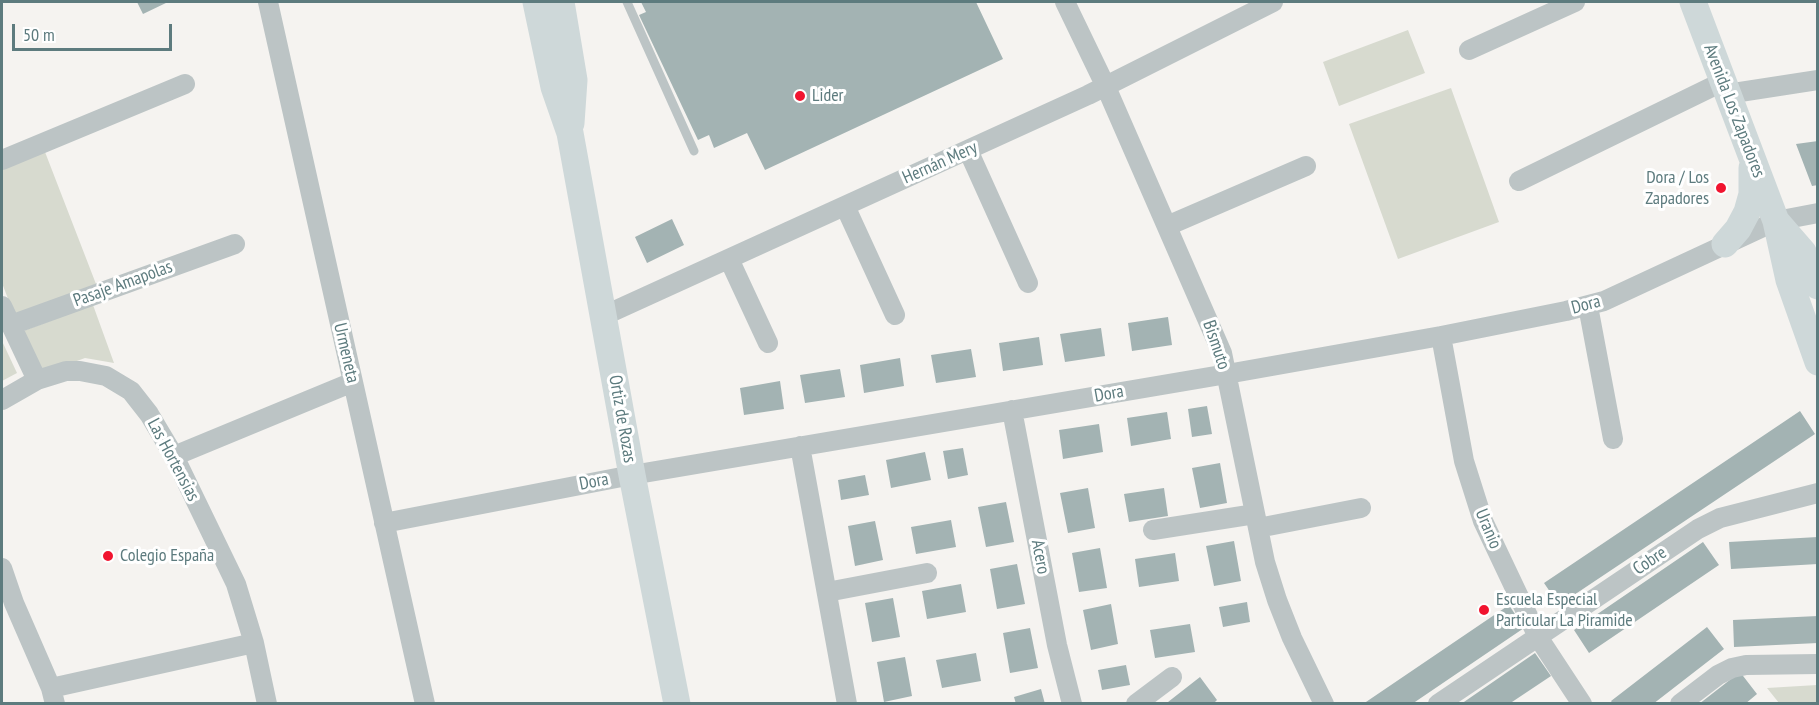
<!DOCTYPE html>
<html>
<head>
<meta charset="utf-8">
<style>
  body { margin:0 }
  #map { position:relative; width:1819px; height:705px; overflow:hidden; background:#f5f3f0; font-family:"PT Sans Narrow",sans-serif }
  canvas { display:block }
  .frame { position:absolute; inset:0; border:3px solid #5d7b7e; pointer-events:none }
  .scale { position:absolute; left:12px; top:24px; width:160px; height:27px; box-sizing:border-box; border:3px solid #5d7b7e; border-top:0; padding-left:8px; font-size:18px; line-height:21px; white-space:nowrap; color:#5d7b7e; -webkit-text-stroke:4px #fff; paint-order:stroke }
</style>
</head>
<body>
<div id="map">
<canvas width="1819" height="705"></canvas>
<div class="frame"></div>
<div class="scale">50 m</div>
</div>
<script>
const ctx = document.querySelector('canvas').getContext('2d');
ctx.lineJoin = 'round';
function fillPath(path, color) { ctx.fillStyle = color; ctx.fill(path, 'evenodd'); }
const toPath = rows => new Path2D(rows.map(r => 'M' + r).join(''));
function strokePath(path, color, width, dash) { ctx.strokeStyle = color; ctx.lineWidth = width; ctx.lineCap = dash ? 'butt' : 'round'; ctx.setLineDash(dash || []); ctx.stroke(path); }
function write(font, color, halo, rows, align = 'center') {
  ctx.font = font + ' "PT Sans Narrow",sans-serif'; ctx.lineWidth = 6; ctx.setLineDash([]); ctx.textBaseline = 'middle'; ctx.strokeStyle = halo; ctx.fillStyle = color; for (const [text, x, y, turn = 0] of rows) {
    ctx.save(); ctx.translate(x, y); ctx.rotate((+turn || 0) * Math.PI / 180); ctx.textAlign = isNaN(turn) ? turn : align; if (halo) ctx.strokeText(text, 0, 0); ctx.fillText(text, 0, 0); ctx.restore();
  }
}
fillPath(toPath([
  [1408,30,1425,73,1339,106,1323,62],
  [1451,88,1499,222,1398,259,1349,124],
  [45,152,96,284,15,317,2,283,2,169],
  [93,305,114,363,85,358,39,375,23,331],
  [2,341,17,373,2,381],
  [1817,685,1817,704,1779,703,1767,688]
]), '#d7dacf');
fillPath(toPath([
  [137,2,168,2,143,14],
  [641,2,976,2,1003,59,765,170,747,133,714,148,709,135,698,140,639,15,646,12],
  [1818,141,1818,185,1812,186,1796,144],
  [672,219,684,245,647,263,635,237],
  [1168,317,1172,345,1132,351,1128,323],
  [1101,328,1105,356,1065,362,1060,334],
  [1039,337,1043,365,1003,371,999,343],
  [971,349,976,377,936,383,931,355],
  [900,358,904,386,864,393,860,365],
  [840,369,845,397,805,403,800,375],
  [780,381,784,409,744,415,740,388],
  [1207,406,1212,434,1192,437,1188,409],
  [1800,411,1815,434,1559,605,1544,583],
  [1167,412,1171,439,1131,446,1127,418],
  [1099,424,1103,452,1063,459,1059,430],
  [963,448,968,475,948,479,943,451],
  [925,452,931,480,891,488,886,460],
  [1220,463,1227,503,1200,508,1192,468],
  [865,475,869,495,841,500,838,480],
  [1088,488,1095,528,1068,533,1060,493],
  [1164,488,1168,516,1129,522,1124,494],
  [1006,502,1014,542,986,547,978,507],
  [951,520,956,547,916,554,911,527],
  [875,521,883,560,855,566,848,526],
  [1818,537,1818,564,1731,569,1729,542],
  [1234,541,1241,581,1214,586,1206,546],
  [1703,542,1719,565,1589,653,1574,630],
  [1100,548,1107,588,1079,592,1072,553],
  [1175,553,1179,581,1139,587,1135,559],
  [1017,564,1025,604,997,609,990,569],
  [961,584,966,612,927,619,922,591],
  [893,598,900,637,872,642,865,603],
  [1247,602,1250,622,1223,627,1219,607],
  [1111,604,1118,644,1091,650,1083,610],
  [1509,605,1524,628,1412,704,1363,704],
  [1818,616,1818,643,1734,647,1733,620],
  [1190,624,1195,652,1155,658,1150,630],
  [1707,627,1724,649,1653,704,1613,704,1611,701],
  [1030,628,1038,668,1010,673,1003,633],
  [976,653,981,681,942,688,936,660],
  [1535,653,1551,676,1509,704,1461,704],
  [905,657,912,696,884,702,877,662],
  [1126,665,1130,685,1102,690,1098,670],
  [1740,672,1757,694,1745,704,1699,704],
  [1200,677,1217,700,1213,704,1169,704,1168,702],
  [1041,689,1045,704,1016,704,1014,697]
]), '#a3b3b3');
strokePath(toPath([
  [627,2,694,151]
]), '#bcc4c5', 9);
strokePath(toPath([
  [268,2,425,704],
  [1065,2,1106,87,1222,353,1265,562,1277,600,1292,638,1324,704],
  [1469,50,1575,2],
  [1727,94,1818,80],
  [968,150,1028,283],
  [2,160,185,84],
  [1519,181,1722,82],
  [845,206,895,315],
  [1167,226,1306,166],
  [729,259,768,343],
  [2,306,37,380],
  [1588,306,1613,439],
  [603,316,1088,95,1273,2],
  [11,325,235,244],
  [1441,336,1464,461,1483,521,1538,637,1582,704],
  [2,400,37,380,66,371,80,371,106,376,131,391,149,414,174,456,236,584,254,643,267,704],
  [1012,410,1057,645,1072,704],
  [800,446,847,704],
  [174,456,353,382],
  [384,523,632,475,1227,374,1441,336,1566,311,1604,301,1776,221,1818,213],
  [1258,528,1361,508],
  [1153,530,1255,514],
  [2,568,14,603,51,688,55,704],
  [827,592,927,573],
  [51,688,254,643],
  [1136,704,1172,677],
  [1438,704,1698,529,1720,518,1818,493],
  [1680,704,1718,675,1732,668,1746,665,1818,664]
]), '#bcc4c5', 20);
strokePath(toPath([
  [536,2,554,87,570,133,632,475,677,704],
  [561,2,574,80,571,123],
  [1693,2,1776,221,1789,280,1818,362],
  [1777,222,1803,252,1818,286],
  [1725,244,1738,229,1747,212,1752,194,1752,168]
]), '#ced8d9', 27);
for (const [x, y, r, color] of [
  [800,96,6,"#f1142f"],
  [1721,188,6,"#f1142f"],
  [108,556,6,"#f1142f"],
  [1484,610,6,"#f1142f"]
]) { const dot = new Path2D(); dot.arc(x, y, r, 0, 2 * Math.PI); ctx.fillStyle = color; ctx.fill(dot); strokePath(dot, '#fff', 2); }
write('18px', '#5d7b7e', '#fff', [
  ["Lider",812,96],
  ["Dora / Los",1709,178,"right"],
  ["Zapadores",1709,199,"right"],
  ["Colegio España",120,556],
  ["Escuela Especial",1496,600],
  ["Particular La Piramide",1496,621]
], 'left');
write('18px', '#5d7b7e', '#fff', [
  ["Avenida Los Zapadores",1734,111,69],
  ["Hernán Mery",940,163,-24],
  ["Pasaje Amapolas",123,284,-20],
  ["Dora",1586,305,-15],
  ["Bismuto",1216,345,71],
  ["Urmeneta",346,353,77],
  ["Dora",1109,394,-10],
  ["Ortiz de Rozas",622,419,80],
  ["Las Hortensias",173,460,62],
  ["Dora",594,482,-11],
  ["Uranio",1488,529,67],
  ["Acero",1040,557,79],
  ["Cobre",1650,561,-34]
]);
</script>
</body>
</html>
